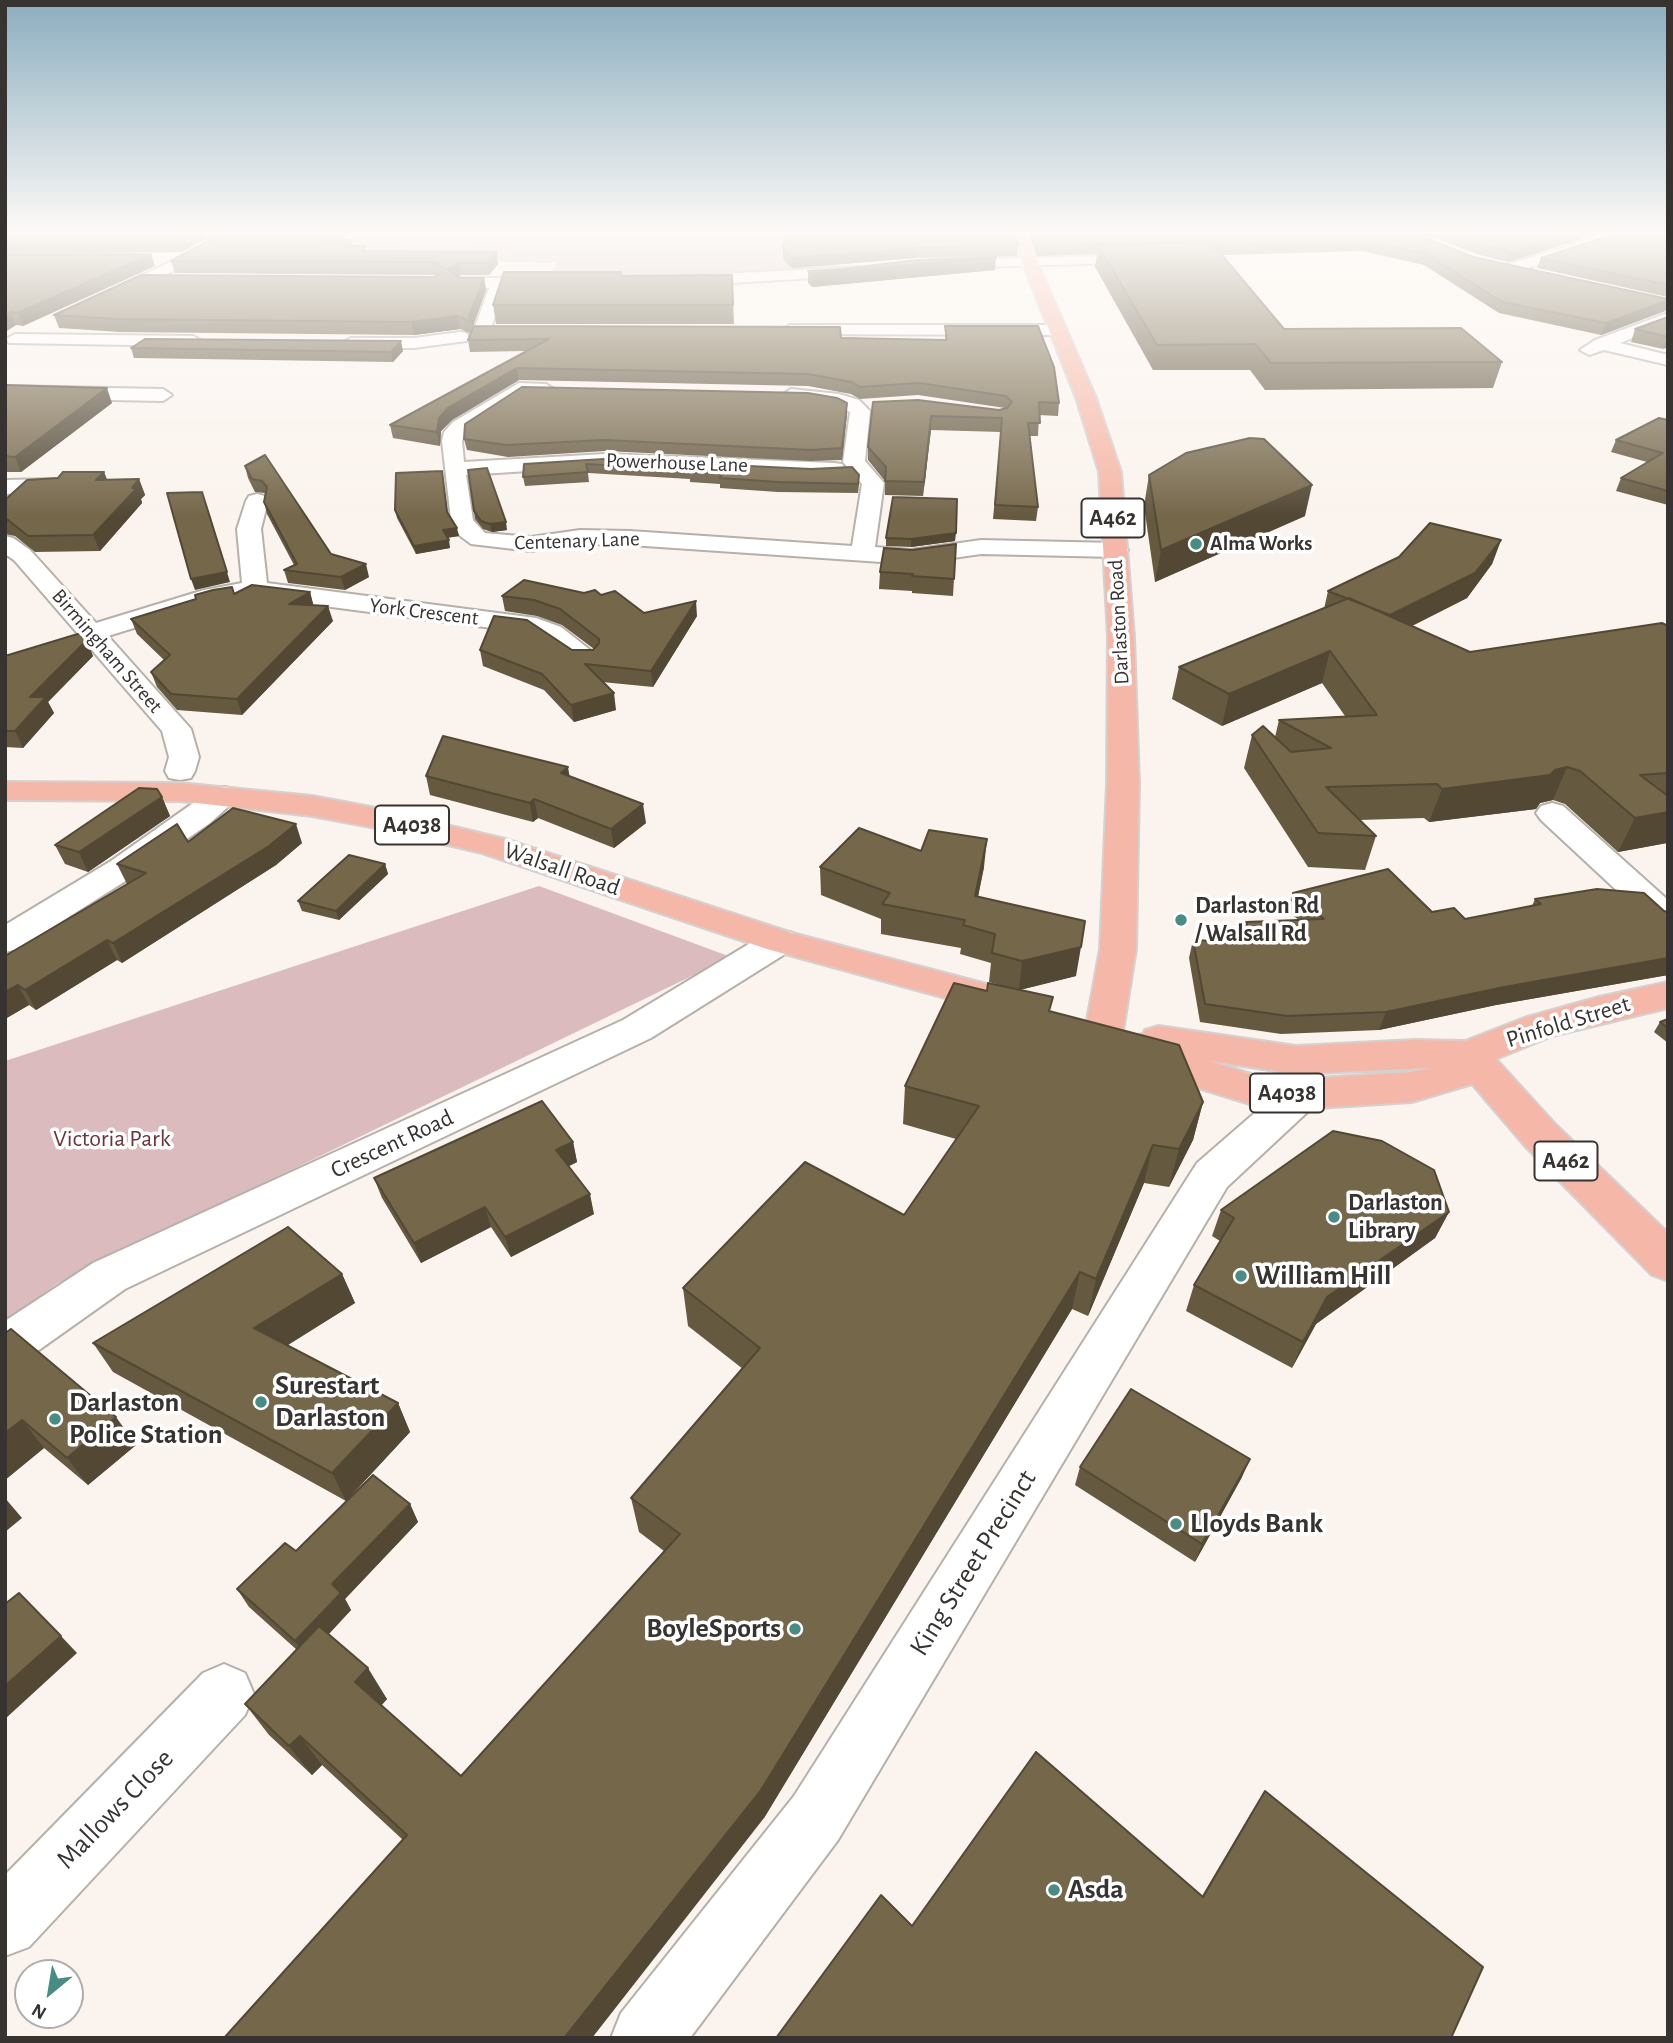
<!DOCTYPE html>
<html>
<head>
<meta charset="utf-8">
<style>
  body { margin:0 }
  #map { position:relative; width:1673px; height:2043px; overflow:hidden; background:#fbf4ee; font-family:"Alegreya Sans",sans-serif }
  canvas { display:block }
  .frame { position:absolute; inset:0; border:7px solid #363331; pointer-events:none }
  .north { position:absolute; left:14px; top:1959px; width:70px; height:70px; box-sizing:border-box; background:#fff; border:2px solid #afadad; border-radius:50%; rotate:210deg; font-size:19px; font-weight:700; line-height:28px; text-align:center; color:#363331 }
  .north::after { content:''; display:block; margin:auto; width:24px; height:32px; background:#488d83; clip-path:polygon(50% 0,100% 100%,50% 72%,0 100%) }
</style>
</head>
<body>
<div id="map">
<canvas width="1673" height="2043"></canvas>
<div class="frame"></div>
<div class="north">N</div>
</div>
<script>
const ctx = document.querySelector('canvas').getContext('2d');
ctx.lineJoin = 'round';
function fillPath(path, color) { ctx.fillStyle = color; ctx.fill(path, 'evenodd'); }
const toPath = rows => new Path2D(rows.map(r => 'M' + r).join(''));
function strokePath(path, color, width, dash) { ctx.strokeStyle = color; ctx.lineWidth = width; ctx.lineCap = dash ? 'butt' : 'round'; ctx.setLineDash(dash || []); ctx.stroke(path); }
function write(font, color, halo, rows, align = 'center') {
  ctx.font = font + ' "Alegreya Sans",sans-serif'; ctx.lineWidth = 7; ctx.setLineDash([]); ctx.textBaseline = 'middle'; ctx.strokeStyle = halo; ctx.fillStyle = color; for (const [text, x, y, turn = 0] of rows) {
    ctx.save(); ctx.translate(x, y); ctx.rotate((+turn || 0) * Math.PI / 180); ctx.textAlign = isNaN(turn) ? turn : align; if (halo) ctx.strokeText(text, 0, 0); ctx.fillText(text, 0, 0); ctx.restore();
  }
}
fillPath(toPath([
  [376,231,766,231,766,234,1000,233,848,251,833,274,548,280,556,263,355,258],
  [539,886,731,957,58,1283,5,1321,5,1061]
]), '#dbbbbe');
fillPath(toPath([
  [365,231,393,231,388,243,402,247,451,248,494,241,513,243,511,261,352,258,362,247,348,246]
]), '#dbb3b8');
const minor = toPath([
  [225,231,242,231,196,260,112,300,106,302,98,297,186,254,225,231],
  [1589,240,1594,241,1594,247,1508,274,1500,269,1503,266,1589,240],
  [1149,255,1154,256,1156,259,1154,262,943,268,936,264,943,260,1149,255],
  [859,267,864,269,867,272,864,275,681,286,673,281,681,276,859,267],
  [461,278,551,278,559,283,551,288,505,288,491,328,527,328,536,333,527,338,489,338,474,330,489,288,456,286,453,283,461,278],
  [1668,313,1668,324,1620,343,1668,355,1668,365,1604,350,1589,355,1580,350,1595,340,1668,313],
  [790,325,1059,325,1067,330,1059,335,784,334,782,330,790,325],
  [460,332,466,333,469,337,466,341,414,348,351,348,342,343,351,338,414,338,460,332],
  [15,334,193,336,202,341,193,346,9,343,6,339,15,334],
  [519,383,546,384,555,390,546,396,523,395,467,430,462,441,464,462,605,454,834,463,842,464,845,469,842,474,834,475,605,466,466,475,473,520,485,533,531,537,580,530,630,531,852,546,862,484,843,462,850,412,830,404,784,399,782,395,791,389,839,394,859,400,870,411,865,461,884,483,875,547,911,550,981,540,1116,543,1124,545,1128,550,1124,555,1116,557,981,554,911,564,630,545,580,544,531,551,471,544,459,535,451,520,442,441,444,432,453,422,519,383],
  [5,386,163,389,172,395,163,401,5,398,5,386],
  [56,479,64,481,67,486,64,491,5,494,5,480,56,479],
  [257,494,265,496,268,501,261,529,267,583,536,618,561,627,599,657,595,663,585,665,575,663,543,639,530,633,255,597,217,602,108,636,191,729,199,757,195,771,191,778,180,780,169,778,165,771,169,757,162,731,14,560,5,554,5,536,13,538,30,550,96,623,204,590,242,583,237,529,246,501,249,496,257,494],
  [224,787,235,789,240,796,210,823,135,875,18,949,5,952,5,925,111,861,213,789,224,787],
  [1552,803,1563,806,1668,900,1668,930,1656,927,1541,820,1536,813,1541,806,1552,803],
  [780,930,793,933,798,941,793,949,651,1038,125,1289,22,1362,5,1368,5,1321,93,1263,623,1020,767,933,780,930],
  [1302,1079,1316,1084,1322,1094,1316,1104,1227,1187,838,1840,690,2038,611,2038,621,2013,794,1796,1197,1163,1288,1084,1302,1079],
  [224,1664,245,1673,254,1694,245,1715,29,1947,5,1956,5,1875,203,1673,224,1664]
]);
const major = toPath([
  [1010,231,1024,231,1096,398,1121,472,1134,637,1139,784,1136,949,1123,1031,1118,1040,1104,1044,1090,1040,1085,1031,1100,949,1107,784,1108,637,1099,472,1076,398,1010,231],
  [5,782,179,783,312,796,371,807,505,839,792,933,1017,992,1023,1001,1017,1010,1004,1014,767,949,482,853,371,827,312,816,179,801,5,800,5,782],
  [1668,982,1668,1008,1552,1036,1496,1059,1555,1124,1668,1233,1668,1281,1652,1275,1525,1146,1472,1084,1412,1102,1302,1109,1260,1107,1198,1088,1126,1057,1120,1047,1126,1037,1143,1034,1145,1030,1159,1026,1296,1046,1415,1040,1465,1041,1524,1018,1599,997,1668,982],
  [1210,1061,1296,1074,1430,1068,1412,1072,1302,1079,1260,1077,1210,1061]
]);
strokePath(minor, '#b6b0aa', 4);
strokePath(major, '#d3d2d2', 4);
fillPath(minor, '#fff');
fillPath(major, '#f5b7a7');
fillPath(toPath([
  [5,231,220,231,182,252,5,254],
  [353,231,340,240,367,251,498,264,489,275,461,275,458,277,459,278,484,278,486,290,473,326,473,328,945,340,945,326,1059,403,1058,416,1039,415,1038,436,1030,436,1038,507,1036,521,993,519,1001,432,931,430,923,496,885,495,885,481,868,460,868,447,873,402,999,410,1005,408,918,395,860,399,851,394,808,386,519,380,452,420,441,431,440,446,393,438,390,425,526,351,470,352,468,340,471,334,460,329,414,335,120,332,59,328,54,315,435,277,438,275,175,273,171,261],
  [1027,231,1410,231,1473,257,1668,299,1668,305,1665,311,1601,335,1499,313,1424,265,1362,251,1223,255,1284,329,1502,362,1493,388,1265,390,1250,370,1153,370,1095,267,1097,254,1037,256],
  [1414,231,1668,231,1668,297,1537,268,1541,258,1610,236,1608,234,1597,234,1508,262,1480,255],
  [1018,245,1017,256,916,258,792,268,783,260,783,249],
  [5,255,155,266,23,326,16,325,5,332],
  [995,270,812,287,808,283,808,271],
  [732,275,734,324,496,324,493,305,622,276],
  [1668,317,1668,347,1663,349,1631,342,1635,329],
  [131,348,403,351,393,362,134,358],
  [5,385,112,403,21,472,5,472],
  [847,414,842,460,811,461,605,451,508,457,467,450,464,439],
  [1668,420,1668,505,1616,491,1621,478,1647,462,1611,452,1616,440],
  [265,455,331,554,369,577,345,590,288,583,284,570,294,565,267,514,264,502,265,493,255,492,248,478,245,466],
  [604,459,811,469,859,475,859,485,858,493,778,492,720,488,720,484,690,482,690,479,588,473,589,482,525,486,523,477],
  [468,470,507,530,492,532,483,529,475,519],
  [442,471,448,514,459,536,447,538,450,548,416,554,397,518,395,510],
  [104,472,107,480,139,479,145,495,141,499,142,503,100,551,35,552,15,536,5,534,5,500,58,478],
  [1149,475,1305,516,1155,582,1144,506],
  [886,538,955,541,911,547,886,546],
  [1501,540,1492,564,1467,598,1412,626,1470,652,1668,626,1667,843,1618,852,1565,804,1553,800,1540,803,1536,809,1429,822,1424,818,1360,820,1376,836,1365,870,1308,867,1244,768,1252,735,1275,737,1279,720,1345,716,1322,683,1222,726,1172,699,1179,667,1324,609,1328,591],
  [956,544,953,596,912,593,912,591,879,589,880,572,912,550],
  [310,592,313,605,333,621,242,715,177,710,157,687,151,672,164,660,137,634,131,619,234,594],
  [584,593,601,595,644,613,697,616,653,687,602,682,616,710,574,722,544,690,483,666,480,650,594,649,562,625,537,616,505,611,502,596],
  [5,656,93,656,48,702,54,713,23,748,5,747],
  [426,776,570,777,646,823,614,848,538,818,533,822,430,795],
  [162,797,170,816,88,872,65,864,55,845],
  [188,842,302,843,276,865,122,963,117,960,36,1010,29,1005,5,1019,5,956,127,884,117,864],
  [921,851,984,867,978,897,1076,976,1020,990,1051,1012,1203,1102,1193,1140,1169,1187,1144,1183,1088,1316,1072,1309,764,1818,403,1840,322,1765,312,1775,269,1735,245,1704,297,1650,249,1607,237,1589,296,1551,410,1504,418,1522,345,1599,351,1610,329,1634,387,1699,381,1705,461,1776,664,1551,639,1532,631,1498,743,1369,688,1326,683,1288,904,1215,956,1139,903,1124,905,1086,987,991,1003,986,989,982,991,963,960,954,961,948,881,934,881,919,821,895,820,867],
  [385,864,388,874,339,920,302,911,298,901],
  [1293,893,1432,912,1465,919,1532,906,1535,899,1664,911,1668,912,1668,975,1496,1005,1379,1030,1281,1034,1200,1022,1189,958,1193,940,1242,942,1241,941,1246,922,1299,920,1287,911],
  [1668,1019,1668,1043,1654,1032,1660,1022],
  [573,1142,577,1162,569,1166,594,1214,511,1257,491,1227,421,1263,382,1198,374,1178],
  [1221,1210,1449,1212,1435,1238,1316,1324,1292,1368,1186,1311,1194,1285,1220,1241,1212,1236],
  [342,1274,355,1303,287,1345,398,1403,410,1432,346,1501,113,1372,93,1343],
  [5,1333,136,1445,88,1485,44,1448,5,1480],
  [1080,1467,1242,1477,1195,1562,1075,1485],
  [1265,1791,1451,2038,912,1926,1202,1896,1251,1813]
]), '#655940');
fillPath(toPath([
  [197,231,220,231,182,252,179,241],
  [335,231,353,231,325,252,322,240],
  [1579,231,1598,231,1597,234,1508,262,1511,252],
  [352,240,354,252,345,246],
  [916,248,916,258,792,268,792,258],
  [497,252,498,264,489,275,487,263],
  [151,254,155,266,23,326,18,313],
  [996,257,995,270,812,287,812,274],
  [459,263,461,275,451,282,448,270],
  [484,278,486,290,473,326,469,316],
  [1668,300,1668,305,1665,311,1601,335,1606,323],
  [11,312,16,325,5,332,5,316],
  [457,316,460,329,414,335,411,322],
  [1668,337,1668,347,1663,349],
  [401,341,403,351,393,362,391,352],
  [517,368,519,380,452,420,441,431,440,446,437,432,439,418,449,407],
  [107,388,112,403,21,472,15,457],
  [847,403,847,414,842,460,842,448],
  [931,416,931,430,923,496,924,482],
  [104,472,110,487,96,480],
  [139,479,145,495,141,499,142,503,100,551,93,535],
  [1312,485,1305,516,1155,582,1161,550],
  [206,503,230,582,195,590,191,579],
  [506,522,507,530,492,532,490,524],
  [457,528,459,536,444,538,443,530],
  [956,533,955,541,911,547,911,539],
  [449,540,450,548,416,554,414,546],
  [1501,540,1492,564,1467,598,1382,641,1390,615],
  [366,564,369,577,345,590,341,577],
  [310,592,314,607,289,604],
  [696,601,697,616,653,687,651,671],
  [328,606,333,621,242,715,237,699],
  [87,640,93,656,48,702,54,713,23,748,15,731,30,697],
  [1330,651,1322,683,1222,726,1229,694],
  [614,693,616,710,574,722,571,705],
  [568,767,571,785,561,773],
  [1567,767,1553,800,1540,803,1536,809,1429,822,1442,789],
  [162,797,170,816,88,872,79,852],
  [534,799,538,818,533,822,530,803],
  [643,804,646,823,614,848,611,829],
  [1668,812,1667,843,1618,852,1635,818],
  [296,824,302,843,276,865,122,963,113,943],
  [987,839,984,867,972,925,975,896],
  [385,864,388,874,339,920,336,911],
  [107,940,117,960,36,1010,25,990],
  [1081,947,1076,976,1019,990,1022,961],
  [1668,958,1668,975,1496,1005,1379,1030,1386,1012,1504,987],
  [18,985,29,1005,5,1019,5,992],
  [1203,1102,1193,1140,1169,1187,1179,1149],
  [573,1142,577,1162,561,1170,556,1150],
  [1153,1145,1144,1183,1088,1316,1096,1279],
  [590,1194,594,1214,511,1257,505,1237],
  [485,1207,491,1227,421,1263,414,1243],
  [1449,1212,1435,1238,1316,1324,1292,1368,1303,1342,1327,1297],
  [1080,1272,1072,1309,764,1818,592,2038,564,2038],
  [342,1274,355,1303,269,1357,254,1328],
  [398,1403,410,1432,346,1501,332,1473],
  [116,1417,136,1445,88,1485,67,1458],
  [22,1420,44,1448,5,1480,5,1433],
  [1250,1459,1242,1477,1195,1562,1202,1544],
  [5,1498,22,1518,5,1532],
  [410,1504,418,1522,345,1599,351,1610,306,1658,295,1641,332,1584],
  [61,1636,77,1653,5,1719,5,1686],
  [368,1668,387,1699,375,1713,355,1682],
  [300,1736,322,1765,312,1775,289,1746]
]), '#524834');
const building = toPath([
  [5,231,197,231,179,241,5,243,5,231],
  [225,231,335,231,322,240,352,240,345,246,366,246,361,251,497,252,487,263,459,263,448,270,459,278,484,278,469,316,472,322,457,316,411,322,116,319,54,315,141,275,435,277,445,269,435,262,171,261,225,231],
  [786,231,1012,231,1018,245,916,248,792,258,783,249,786,231],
  [1032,231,1410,231,1473,257,1668,299,1668,300,1606,323,1502,302,1426,254,1365,240,1224,245,1216,241,1038,245,1032,231],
  [1445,231,1579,231,1511,252,1483,245,1445,231],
  [1613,231,1668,231,1668,285,1541,258,1612,235,1613,231],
  [1211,242,1284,329,1461,328,1502,362,1271,363,1255,344,1157,345,1098,245,1211,242],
  [151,254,18,313,11,312,5,316,5,255,151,254],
  [996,257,812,274,808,271,843,269,917,260,996,257],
  [504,272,621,272,621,276,732,275,733,305,493,305,504,272],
  [1668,317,1668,337,1635,329,1668,317],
  [474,326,840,327,841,338,947,340,945,326,1038,326,1054,367,1059,403,1039,402,1040,423,1028,423,1038,507,995,505,1002,418,931,416,924,482,885,481,886,467,868,447,873,402,918,400,999,410,1007,408,1012,402,1006,396,919,383,860,387,852,382,808,374,517,368,449,407,439,418,437,432,390,425,549,339,468,340,474,326],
  [145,339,401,341,391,352,131,348,145,339],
  [5,385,107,388,15,457,5,456,5,385],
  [522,387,808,393,837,398,847,403,842,448,811,450,604,440,506,445,464,439,465,424,522,387],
  [1659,418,1668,420,1668,491,1621,478,1663,453,1616,440,1659,418],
  [1250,438,1264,439,1312,485,1161,550,1149,475,1186,453,1250,438],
  [265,455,331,554,366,564,341,577,284,570,297,564,264,502,267,487,262,481,252,479,245,466,265,455],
  [604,459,811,469,852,467,859,475,858,484,778,482,720,478,722,474,690,472,691,470,586,464,588,472,523,477,524,464,604,459],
  [487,468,506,522,490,524,481,521,474,511,468,470,487,468],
  [442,471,447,512,457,528,443,530,449,540,414,546,395,510,396,473,442,471],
  [63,472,104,472,96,480,139,479,132,488,137,488,93,535,28,536,8,520,5,519,5,500,27,480,58,478,63,472],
  [202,492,227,572,191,579,167,493,202,492],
  [893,497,957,499,956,533,911,539,886,538,893,497],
  [1430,523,1501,540,1475,573,1390,615,1328,591,1399,557,1430,523],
  [956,544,954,579,912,576,913,574,880,572,884,548,912,550,956,544],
  [524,580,584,593,595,590,601,595,615,591,644,613,696,601,651,671,585,664,614,693,571,705,542,674,480,650,494,616,527,620,572,650,593,650,599,643,599,639,560,609,534,600,502,596,524,580],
  [252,585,310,592,289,604,328,606,237,699,171,694,151,672,170,655,131,619,196,599,195,595,213,590,232,587,234,594,252,585],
  [1349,598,1470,652,1662,623,1668,626,1668,773,1640,775,1668,796,1668,812,1635,818,1580,771,1567,767,1555,770,1550,775,1442,789,1437,784,1326,787,1376,836,1318,833,1252,735,1263,726,1291,752,1331,748,1279,720,1377,715,1330,651,1229,694,1179,667,1349,598],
  [81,633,87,640,30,697,46,697,15,731,5,731,5,656,81,633],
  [443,736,568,767,561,773,643,804,611,829,534,799,530,803,426,776,443,736],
  [139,788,157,789,162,797,79,852,55,845,139,788],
  [233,808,296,824,269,846,113,943,107,940,25,990,18,985,5,992,5,956,146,873,117,864,177,824,188,842,233,808],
  [859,828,921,851,929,830,987,839,975,896,1085,921,1081,947,1022,961,992,953,995,934,963,925,965,920,882,904,890,893,820,867,859,828],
  [349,855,385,864,336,911,298,901,349,855],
  [1388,869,1432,912,1454,908,1465,919,1541,904,1535,899,1597,889,1644,893,1664,911,1668,912,1668,958,1504,987,1386,1012,1287,1016,1205,1004,1193,940,1256,943,1246,922,1324,919,1293,893,1388,869],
  [954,983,987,991,988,983,1053,997,1049,1011,1179,1045,1203,1102,1179,1149,1153,1145,1096,1279,1080,1272,761,1790,564,2038,224,2038,407,1835,300,1736,289,1746,245,1704,319,1626,368,1668,355,1682,461,1776,680,1534,631,1498,760,1348,683,1288,805,1162,904,1215,979,1106,905,1086,954,983],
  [1668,1019,1668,1028,1660,1022,1668,1019],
  [542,1101,573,1142,556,1150,590,1194,505,1237,485,1207,414,1243,374,1178,542,1101],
  [1333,1131,1382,1141,1434,1170,1449,1212,1327,1297,1303,1342,1194,1285,1234,1218,1221,1210,1333,1131],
  [288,1227,342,1274,254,1328,398,1403,332,1473,93,1343,288,1227],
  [11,1329,116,1417,67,1458,22,1420,5,1433,5,1333,11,1329],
  [1131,1389,1250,1459,1202,1544,1080,1467,1131,1389],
  [373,1475,410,1504,332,1584,341,1593,295,1641,237,1589,285,1543,296,1551,373,1475],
  [19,1593,61,1636,5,1686,5,1604,19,1593],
  [1036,1752,1203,1897,1265,1791,1483,1967,1451,2038,776,2038,881,1895,912,1926,1036,1752]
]);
fillPath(building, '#75674a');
strokePath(building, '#524834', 2);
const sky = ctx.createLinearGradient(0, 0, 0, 517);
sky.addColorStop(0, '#8badbf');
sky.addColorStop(0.45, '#fdfaf7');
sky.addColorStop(1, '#fdfaf700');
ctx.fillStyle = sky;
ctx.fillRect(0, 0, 1673, 517);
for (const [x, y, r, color] of [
  [1196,544,7,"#488d83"],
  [1181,920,7,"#488d83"],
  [1334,1217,7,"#488d83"],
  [1241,1276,7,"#488d83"],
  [261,1402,7,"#488d83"],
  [55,1419,7,"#488d83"],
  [1176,1524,7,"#488d83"],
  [795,1629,7,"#488d83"],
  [1054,1890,7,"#488d83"]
]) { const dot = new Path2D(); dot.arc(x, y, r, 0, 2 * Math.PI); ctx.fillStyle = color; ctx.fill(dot); strokePath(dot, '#fff', 2.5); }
write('21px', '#363331', '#fff', [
  ["Powerhouse Lane",677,463,2],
  ["Centenary Lane",577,541,-2],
  ["York Crescent",424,612,7],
  ["Darlaston Road",1119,622,-93],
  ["Birmingham Street",107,651,49]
]);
write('bold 21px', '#363331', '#fff', [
  ["Alma Works",1210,544]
], 'left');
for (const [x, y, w] of [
  [1113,518,63],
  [412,825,74],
  [1287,1093,74],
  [1566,1161,63]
]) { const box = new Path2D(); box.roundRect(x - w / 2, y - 19.5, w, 39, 5); ctx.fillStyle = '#fff'; ctx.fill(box); strokePath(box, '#363331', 2); }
write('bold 23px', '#363331', null, [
  ["A462",1113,518],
  ["A4038",412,825],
  ["A4038",1287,1093],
  ["A462",1566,1161]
]);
write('24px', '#363331', '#fff', [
  ["Walsall Road",562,869,19],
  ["Pinfold Street",1568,1022,-17],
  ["Crescent Road",392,1144,-25]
]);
write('bold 24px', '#363331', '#fff', [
  ["Darlaston Rd",1195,906],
  ["/ Walsall Rd",1195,934],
  ["Darlaston",1348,1203],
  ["Library",1348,1231]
], 'left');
write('24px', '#6a343d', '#fff', [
  ["Victoria Park",112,1139]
]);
write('bold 28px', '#363331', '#fff', [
  ["William Hill",1255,1276],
  ["Surestart",275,1386],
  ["Darlaston",275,1418],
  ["Darlaston",69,1403],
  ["Police Station",69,1435],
  ["Lloyds Bank",1190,1524],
  ["BoyleSports",781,1629,"right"],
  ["Asda",1068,1890]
], 'left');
write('28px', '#363331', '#fff', [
  ["King Street Precinct",973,1563,-58],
  ["Mallows Close",115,1809,-46]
]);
</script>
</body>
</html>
